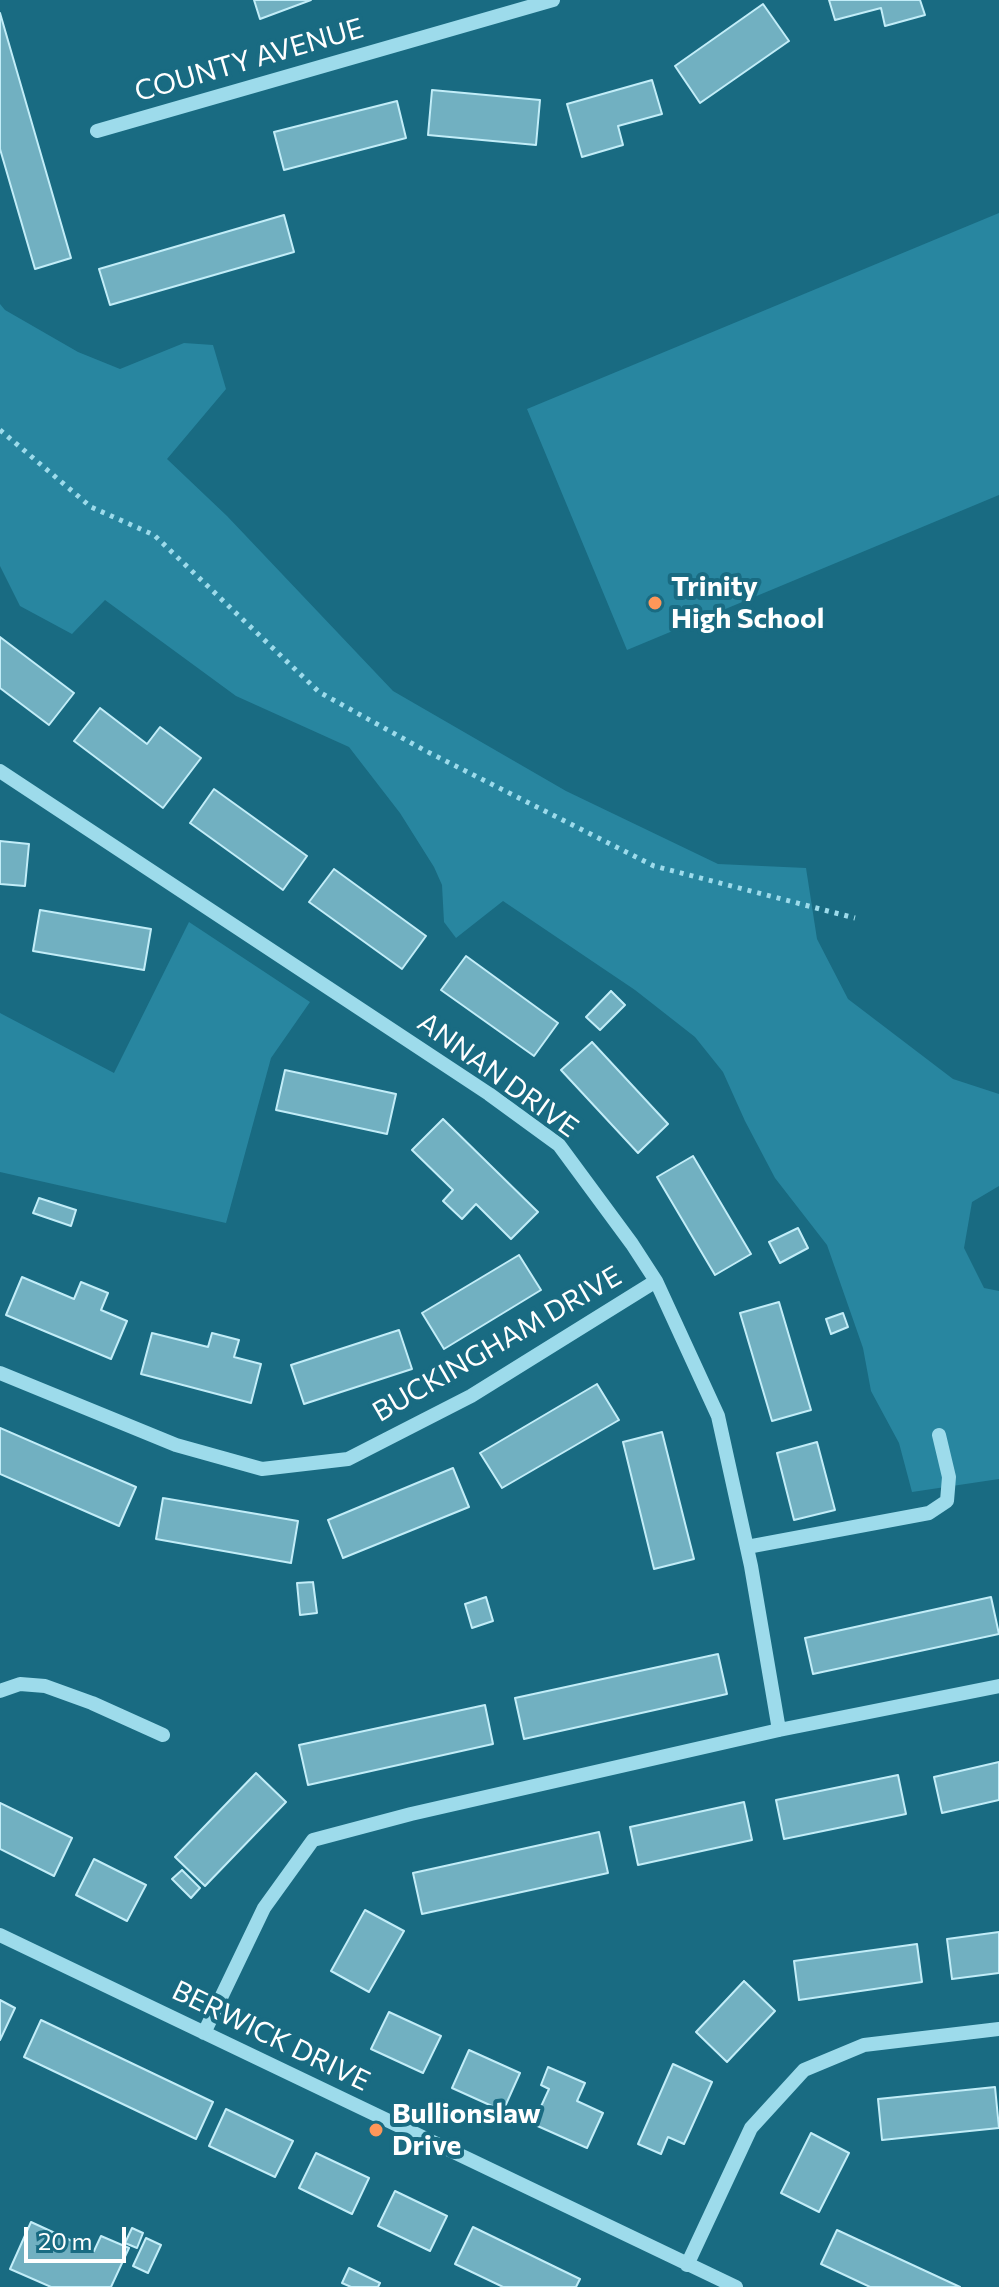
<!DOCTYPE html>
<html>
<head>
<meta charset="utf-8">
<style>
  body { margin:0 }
  #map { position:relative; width:999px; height:2287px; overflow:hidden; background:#196b82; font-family:Commissioner,sans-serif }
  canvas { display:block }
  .scale { position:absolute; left:24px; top:2227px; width:102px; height:36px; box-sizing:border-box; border:4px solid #fff; border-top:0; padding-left:10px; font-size:24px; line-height:28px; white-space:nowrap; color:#fff; -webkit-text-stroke:6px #196b82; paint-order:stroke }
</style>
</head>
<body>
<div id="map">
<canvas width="999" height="2287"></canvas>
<div class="scale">20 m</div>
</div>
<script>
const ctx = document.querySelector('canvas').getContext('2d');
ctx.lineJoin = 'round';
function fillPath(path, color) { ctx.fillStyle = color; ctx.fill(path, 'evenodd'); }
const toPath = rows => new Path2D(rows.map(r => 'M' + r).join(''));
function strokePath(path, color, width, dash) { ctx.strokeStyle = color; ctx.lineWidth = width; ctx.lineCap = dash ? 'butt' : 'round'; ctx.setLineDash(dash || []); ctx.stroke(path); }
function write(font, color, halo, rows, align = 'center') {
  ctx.font = font + ' Commissioner,sans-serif'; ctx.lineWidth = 8; ctx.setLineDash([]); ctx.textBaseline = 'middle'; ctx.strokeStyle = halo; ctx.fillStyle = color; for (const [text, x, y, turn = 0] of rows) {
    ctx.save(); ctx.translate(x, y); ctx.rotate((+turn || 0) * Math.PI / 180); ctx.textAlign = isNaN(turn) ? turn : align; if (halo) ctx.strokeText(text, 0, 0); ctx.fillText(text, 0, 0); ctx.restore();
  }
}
fillPath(toPath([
  [999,213,999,495,627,650,527,409],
  [0,304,5,310,78,352,120,369,184,343,213,345,226,389,167,459,227,516,393,691,566,791,718,864,806,868,817,939,848,999,953,1079,999,1094,999,1186,972,1202,964,1248,984,1288,999,1291,999,1479,912,1492,899,1443,871,1391,863,1348,827,1245,775,1178,745,1121,723,1072,695,1037,635,990,503,901,456,938,444,922,442,885,434,867,400,813,349,747,236,696,105,600,72,634,20,606,0,566],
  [189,922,310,1002,271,1058,226,1223,0,1172,0,1013,114,1073]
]), '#2886a0');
const building = toPath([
  [254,0,311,0,260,19,254,0],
  [829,0,920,0,925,15,885,26,881,8,835,20,829,0],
  [763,4,789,41,700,103,675,66,763,4],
  [0,13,71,258,35,269,0,149,0,13],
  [652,80,662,114,618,126,623,145,582,157,567,104,652,80],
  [432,90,540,100,536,145,428,135,432,90],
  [397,101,406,138,284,170,274,132,397,101],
  [284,215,294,252,110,305,99,269,284,215],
  [0,637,74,693,49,725,0,688,0,637],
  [100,708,147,744,160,727,201,758,163,808,74,741,100,708],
  [214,789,307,856,283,890,190,823,214,789],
  [0,841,29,844,25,886,0,884,0,841],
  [334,869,426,936,402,969,309,902,334,869],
  [40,910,151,929,144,970,33,951,40,910],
  [466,956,558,1023,534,1056,441,990,466,956],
  [611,991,625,1005,600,1030,586,1017,611,991],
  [592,1042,668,1124,638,1153,561,1070,592,1042],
  [285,1070,396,1094,387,1134,276,1110,285,1070],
  [443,1119,538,1212,511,1239,476,1204,462,1219,443,1201,453,1190,412,1150,443,1119],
  [693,1156,751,1254,715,1275,657,1177,693,1156],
  [39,1198,76,1210,71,1226,33,1213,39,1198],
  [798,1228,808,1248,780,1263,769,1242,798,1228],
  [519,1255,541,1290,444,1349,422,1313,519,1255],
  [22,1277,74,1299,81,1282,108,1293,101,1310,127,1321,111,1359,6,1315,22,1277],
  [779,1302,811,1410,772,1421,740,1313,779,1302],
  [843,1313,848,1327,831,1334,826,1319,843,1313],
  [399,1330,412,1369,304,1404,291,1365,399,1330],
  [152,1333,208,1347,212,1333,239,1340,234,1357,261,1364,251,1403,141,1374,152,1333],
  [597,1384,619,1420,502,1488,480,1453,597,1384],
  [0,1428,136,1487,119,1526,0,1474,0,1428],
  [662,1432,694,1559,654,1569,623,1442,662,1432],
  [817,1442,835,1510,794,1520,777,1453,817,1442],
  [453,1468,469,1507,343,1558,328,1520,453,1468],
  [163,1498,298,1521,291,1563,156,1539,163,1498],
  [313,1582,317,1613,300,1615,297,1583,313,1582],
  [486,1597,493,1621,472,1628,465,1604,486,1597],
  [991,1597,999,1634,813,1674,805,1638,991,1597],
  [718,1654,727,1694,524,1739,515,1698,718,1654],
  [485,1705,493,1744,308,1785,299,1745,485,1705],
  [999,1762,999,1800,942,1813,934,1777,999,1762],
  [256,1773,286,1802,205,1886,175,1857,256,1773],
  [898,1775,906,1814,784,1839,776,1800,898,1775],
  [744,1802,752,1840,638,1865,630,1827,744,1802],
  [0,1803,72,1838,54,1876,0,1849,0,1803],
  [599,1832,608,1873,422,1914,413,1873,599,1832],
  [94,1859,146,1885,127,1921,76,1895,94,1859],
  [182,1870,200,1888,191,1898,172,1879,182,1870],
  [365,1910,404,1931,369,1992,331,1971,365,1910],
  [999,1932,999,1973,952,1979,947,1939,999,1932],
  [917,1944,922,1982,799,2000,794,1961,917,1944],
  [744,1981,775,2011,727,2062,696,2032,744,1981],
  [0,2000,15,2008,0,2040,0,2000],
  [389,2012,441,2036,423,2073,371,2049,389,2012],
  [41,2020,213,2102,196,2139,24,2057,41,2020],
  [469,2050,520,2073,503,2111,452,2088,469,2050],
  [673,2064,712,2082,684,2144,668,2137,661,2154,638,2144,673,2064],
  [548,2067,585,2083,577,2101,603,2113,587,2148,533,2124,549,2089,541,2085,548,2067],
  [995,2087,999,2128,882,2140,878,2099,995,2087],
  [226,2109,293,2141,275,2177,209,2146,226,2109],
  [811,2133,849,2153,819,2212,781,2193,811,2133],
  [316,2153,369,2178,352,2214,299,2188,316,2153],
  [395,2191,447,2216,430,2251,378,2226,395,2191],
  [31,2222,94,2251,101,2236,129,2248,111,2287,51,2287,10,2269,31,2222],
  [473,2227,580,2279,576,2287,503,2287,455,2264,473,2227],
  [132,2228,143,2233,137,2248,125,2243,132,2228],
  [837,2230,960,2287,870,2287,821,2264,837,2230],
  [146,2238,161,2245,148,2273,133,2266,146,2238],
  [349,2268,380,2283,378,2287,351,2287,342,2283,349,2268]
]);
fillPath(building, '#71b0c1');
strokePath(building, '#c2edf8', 2);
strokePath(toPath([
  [0,430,91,507,154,535,319,692,424,750,654,866,855,918]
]), '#9ddbeb', 5, [4, 6]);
strokePath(toPath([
  [97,131,553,0],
  [0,771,489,1094,559,1145,632,1244,656,1281,718,1416,751,1566,779,1730],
  [0,1373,176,1445,262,1469,348,1459,471,1396,656,1281],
  [747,1547,929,1513,947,1501,949,1477,939,1435],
  [0,1691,20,1684,45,1686,92,1703,163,1735],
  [0,1935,736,2287],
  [204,2033,264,1908,313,1840,411,1814,779,1730,999,1686],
  [687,2265,751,2128,804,2070,864,2045,999,2029]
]), '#9ddbeb', 14);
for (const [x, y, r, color] of [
  [655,603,8,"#fe9759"],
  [376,2130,8,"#fe9759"]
]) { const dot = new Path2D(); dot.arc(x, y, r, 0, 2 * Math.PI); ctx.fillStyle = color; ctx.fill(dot); strokePath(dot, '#196b82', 3); }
write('28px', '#fff', '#196b82', [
  ["COUNTY AVENUE",249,60,-16],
  ["ANNAN DRIVE",498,1075,36],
  ["BUCKINGHAM DRIVE",497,1344,-30],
  ["BERWICK DRIVE",271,2036,26]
]);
write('bold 28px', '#fff', '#196b82', [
  ["Trinity",671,587],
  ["High School",671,619],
  ["Bullionslaw",392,2114],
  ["Drive",392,2146]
], 'left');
</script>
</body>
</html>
